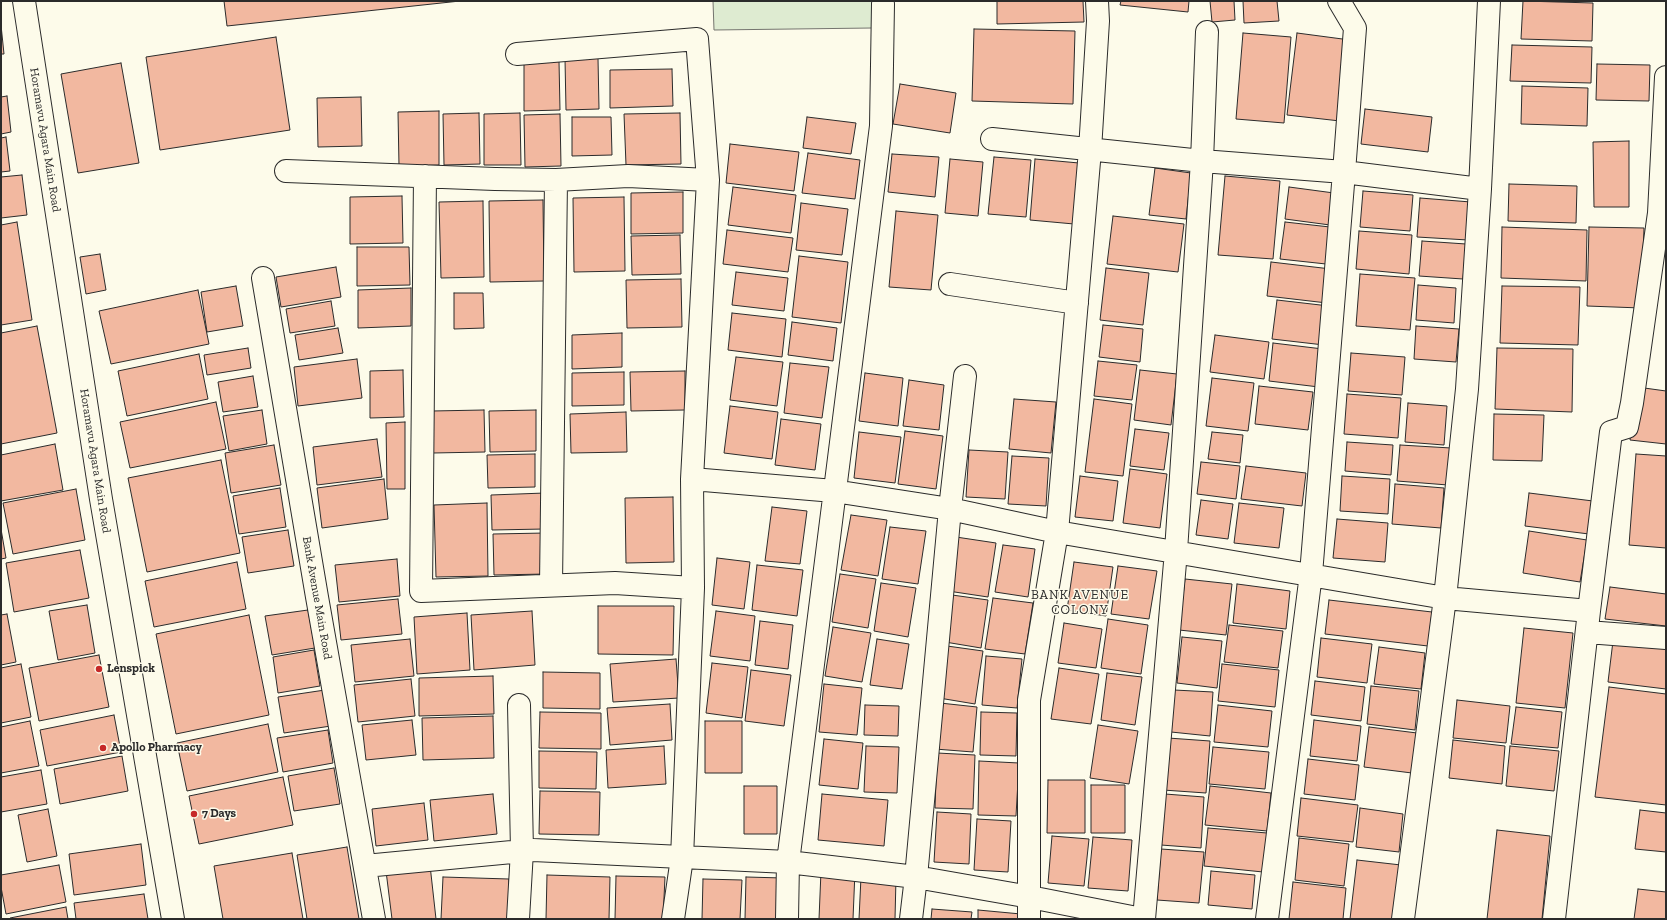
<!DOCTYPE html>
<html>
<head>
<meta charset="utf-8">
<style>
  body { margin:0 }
  #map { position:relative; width:1667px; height:920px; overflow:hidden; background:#fdfbea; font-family:"Zilla Slab",serif }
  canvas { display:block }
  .frame { position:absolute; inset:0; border:2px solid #2b2b2b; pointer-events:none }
</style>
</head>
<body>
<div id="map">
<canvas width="1667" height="920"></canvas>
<div class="frame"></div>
</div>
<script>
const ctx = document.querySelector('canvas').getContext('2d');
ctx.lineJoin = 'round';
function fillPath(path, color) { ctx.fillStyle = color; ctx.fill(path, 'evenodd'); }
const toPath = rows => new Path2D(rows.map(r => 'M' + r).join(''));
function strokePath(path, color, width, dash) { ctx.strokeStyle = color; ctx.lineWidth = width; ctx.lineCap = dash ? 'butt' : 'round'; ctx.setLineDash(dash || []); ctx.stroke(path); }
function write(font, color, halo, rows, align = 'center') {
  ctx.font = font + ' "Zilla Slab",serif'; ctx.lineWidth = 3; ctx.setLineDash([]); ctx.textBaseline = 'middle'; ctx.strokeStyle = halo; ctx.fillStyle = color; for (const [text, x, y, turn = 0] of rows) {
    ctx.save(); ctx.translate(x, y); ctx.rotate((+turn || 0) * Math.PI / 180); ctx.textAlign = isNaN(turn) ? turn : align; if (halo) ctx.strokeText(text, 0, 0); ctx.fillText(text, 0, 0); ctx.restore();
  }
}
const green = toPath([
  [713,1,873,1,872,28,714,30,713,1]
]);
fillPath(green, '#deebd1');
strokePath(green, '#74746e', 1);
const building = toPath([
  [224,1,460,1,227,26,224,1],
  [997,1,1083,1,1084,22,997,24,997,1],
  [1121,1,1189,1,1188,12,1120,5,1121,1],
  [1210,1,1234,1,1235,20,1212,22,1210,1],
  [1243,1,1277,1,1279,21,1244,23,1243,1],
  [1523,1,1593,3,1592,41,1521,39,1523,1],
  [1,25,4,54,1,54,1,25],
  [974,29,1075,31,1073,104,972,101,974,29],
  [1243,33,1291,37,1284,123,1236,119,1243,33],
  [1297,33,1350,40,1340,121,1287,115,1297,33],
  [276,37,290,130,160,150,146,57,276,37],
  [1512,45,1592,47,1591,83,1510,81,1512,45],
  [598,58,599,109,566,110,565,59,598,58],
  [559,61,560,110,524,111,524,62,559,61],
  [121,63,139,163,78,173,61,74,121,63],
  [1597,64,1650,65,1649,101,1596,100,1597,64],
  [672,69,673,106,610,108,610,70,672,69],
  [900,84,956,93,950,133,893,124,900,84],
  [1522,86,1588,88,1587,126,1521,124,1522,86],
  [7,96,11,132,1,134,1,97,7,96],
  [361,97,362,146,318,147,317,98,361,97],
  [1365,109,1432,117,1428,152,1361,144,1365,109],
  [439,111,439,165,399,166,398,112,439,111],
  [479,113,480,164,444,165,443,114,479,113],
  [520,113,521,165,484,165,484,114,520,113],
  [680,113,681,164,626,165,624,114,680,113],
  [560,114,561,166,525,167,524,115,560,114],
  [572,117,611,117,612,155,572,156,572,117],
  [807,117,856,123,851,154,803,148,807,117],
  [6,137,10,171,1,172,1,138,6,137],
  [1629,141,1629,207,1594,207,1593,142,1629,141],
  [730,144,799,152,794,191,726,183,730,144],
  [808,153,860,160,855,199,802,193,808,153],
  [892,154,939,157,935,197,888,192,892,154],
  [994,157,1031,160,1026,217,988,214,994,157],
  [950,159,983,162,978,216,945,213,950,159],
  [1035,159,1079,163,1074,224,1030,220,1035,159],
  [1155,168,1191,173,1186,219,1149,215,1155,168],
  [22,175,27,215,1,218,1,177,22,175],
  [1225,176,1280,181,1273,259,1218,255,1225,176],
  [1509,184,1577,186,1576,223,1508,221,1509,184],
  [733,187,796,195,791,233,728,225,733,187],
  [1289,187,1334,193,1330,225,1285,219,1289,187],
  [1363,191,1413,195,1410,231,1360,227,1363,191],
  [683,192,683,233,631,234,631,193,683,192],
  [402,196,403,243,350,244,350,197,402,196],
  [624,197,625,271,574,272,573,198,624,197],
  [1420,198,1471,202,1468,240,1417,237,1420,198],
  [543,200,544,281,490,282,489,201,543,200],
  [483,201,484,277,441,278,439,202,483,201],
  [801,203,848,209,842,255,796,250,801,203],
  [896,211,938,215,931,290,889,287,896,211],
  [1113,216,1184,224,1178,272,1107,264,1113,216],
  [17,222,32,320,1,325,1,225,17,222],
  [1285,222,1330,227,1326,264,1280,259,1285,222],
  [1502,227,1587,230,1586,281,1501,278,1502,227],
  [1589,227,1644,228,1641,308,1587,306,1589,227],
  [727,230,793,238,788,272,723,264,727,230],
  [1359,231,1412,235,1409,274,1356,269,1359,231],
  [680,235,681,274,632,275,631,236,680,235],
  [1422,241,1466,244,1463,279,1419,276,1422,241],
  [357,247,409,247,410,285,357,286,357,247],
  [100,254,106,290,86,294,80,257,100,254],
  [799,256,848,262,841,323,792,317,799,256],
  [1271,262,1331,269,1327,303,1267,296,1271,262],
  [336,267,341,297,281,307,276,277,336,267],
  [1106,268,1149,273,1143,325,1100,320,1106,268],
  [736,272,788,278,784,311,732,305,736,272],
  [1360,274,1415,278,1410,330,1356,326,1360,274],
  [681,279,682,327,627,328,626,280,681,279],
  [1418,285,1456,288,1454,323,1416,320,1418,285],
  [236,286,243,326,207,332,201,292,236,286],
  [1502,286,1580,287,1578,345,1500,343,1502,286],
  [411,288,411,326,358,328,358,290,411,288],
  [198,290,209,344,111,364,99,311,198,290],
  [454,293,483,293,484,328,454,329,454,293],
  [1277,300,1329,306,1324,345,1272,339,1277,300],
  [331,301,335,326,290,333,286,309,331,301],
  [732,313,786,319,782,357,728,350,732,313],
  [792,322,837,328,833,361,788,355,792,322],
  [1103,325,1143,329,1140,362,1099,357,1103,325],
  [37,326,57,433,1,444,1,333,37,326],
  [1416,326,1459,329,1456,362,1414,359,1416,326],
  [338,328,343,353,299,360,295,335,338,328],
  [622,333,622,367,572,369,572,335,622,333],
  [1215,335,1269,342,1264,379,1210,372,1215,335],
  [1273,343,1323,349,1319,387,1269,381,1273,343],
  [248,348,251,368,207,375,204,355,248,348],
  [1497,348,1573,349,1572,412,1495,409,1497,348],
  [1351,353,1405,357,1402,395,1348,391,1351,353],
  [199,354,208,399,127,416,118,371,199,354],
  [736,357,783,362,777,406,730,400,736,357],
  [357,359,362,398,298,406,294,367,357,359],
  [1098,361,1137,365,1132,400,1094,396,1098,361],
  [790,363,829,367,822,418,784,413,790,363],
  [403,370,404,417,370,418,370,371,403,370],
  [1140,370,1177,374,1171,425,1134,420,1140,370],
  [685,371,685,410,631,411,630,372,685,371],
  [624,372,624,405,572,406,572,373,624,372],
  [865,373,903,378,898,426,859,421,865,373],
  [253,376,258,407,223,412,218,382,253,376],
  [1212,378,1254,383,1248,431,1206,426,1212,378],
  [909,380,944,385,939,430,903,426,909,380],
  [1259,386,1313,392,1308,430,1255,424,1259,386],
  [1637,387,1666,391,1666,444,1630,440,1637,387],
  [1347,394,1401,398,1398,438,1344,434,1347,394],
  [1014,399,1056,402,1051,453,1009,449,1014,399],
  [1094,399,1132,404,1123,476,1085,472,1094,399],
  [216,402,226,449,130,468,120,422,216,402],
  [1408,403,1447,406,1444,445,1405,442,1408,403],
  [730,406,778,412,772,459,724,453,730,406],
  [262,410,267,444,229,451,223,416,262,410],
  [484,410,485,452,433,453,432,411,484,410],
  [536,410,536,451,490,452,489,411,536,410],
  [626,412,627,452,571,453,570,414,626,412],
  [1494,414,1544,415,1542,461,1493,460,1494,414],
  [781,419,821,424,815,470,775,465,781,419],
  [405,422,405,489,387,489,386,423,405,422],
  [1135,429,1169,433,1164,470,1130,466,1135,429],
  [905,431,943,436,936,489,898,484,905,431],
  [859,432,901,437,895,483,854,478,859,432],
  [1212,432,1243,435,1240,463,1208,459,1212,432],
  [377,439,382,477,317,485,313,447,377,439],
  [1347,442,1393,445,1391,475,1345,471,1347,442],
  [55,444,63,490,1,501,1,455,55,444],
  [274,445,281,485,231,493,225,453,274,445],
  [1400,445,1451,448,1448,485,1397,481,1400,445],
  [969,450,1008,452,1005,499,966,497,969,450],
  [535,454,535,487,488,488,487,455,535,454],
  [1636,454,1666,456,1666,548,1629,545,1636,454],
  [1012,456,1049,458,1046,506,1008,504,1012,456],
  [221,460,240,553,147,572,128,478,221,460],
  [1201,462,1240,466,1236,499,1197,494,1201,462],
  [1246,466,1306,473,1302,506,1241,499,1246,466],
  [1130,469,1167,474,1160,528,1123,523,1130,469],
  [1080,476,1118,481,1113,521,1075,517,1080,476],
  [1342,476,1390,479,1388,514,1340,511,1342,476],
  [384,479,388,519,322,528,317,488,384,479],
  [1395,484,1444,488,1441,528,1392,524,1395,484],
  [280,488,286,527,239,534,233,496,280,488],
  [76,489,85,540,13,554,3,503,76,489],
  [545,493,545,529,492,530,491,495,545,493],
  [1529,493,1593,501,1589,534,1525,526,1529,493],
  [673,497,674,562,626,563,625,498,673,497],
  [1201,500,1233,504,1228,539,1196,535,1201,500],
  [487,503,488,576,436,577,434,505,487,503],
  [1239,503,1284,508,1279,548,1234,543,1239,503],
  [772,507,807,511,800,564,765,561,772,507],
  [851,515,887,520,878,576,841,570,851,515],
  [1337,519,1388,523,1385,562,1333,558,1337,519],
  [890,527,926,531,918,584,882,579,890,527],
  [1,529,6,558,1,559,1,529],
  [288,530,294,566,248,573,242,537,288,530],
  [1529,531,1587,540,1580,582,1523,573,1529,531],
  [546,533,547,574,494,575,493,534,546,533],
  [956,537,996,543,988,597,948,591,956,537],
  [1003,545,1035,549,1028,597,995,592,1003,545],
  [80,550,89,598,14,612,6,563,80,550],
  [717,558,750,562,744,609,712,605,717,558],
  [397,559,400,596,339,602,335,565,397,559],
  [237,562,246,609,154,627,145,581,237,562],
  [1074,562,1113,567,1106,616,1067,610,1074,562],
  [757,565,803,570,797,616,752,610,757,565],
  [1118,566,1157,571,1149,619,1111,614,1118,566],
  [840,574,876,579,868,628,832,622,840,574],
  [1185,579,1232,584,1226,635,1179,630,1185,579],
  [881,583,916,588,908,637,874,631,881,583],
  [1237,584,1290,591,1286,629,1233,623,1237,584],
  [1610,587,1666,594,1666,626,1605,619,1610,587],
  [952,595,988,600,981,648,945,642,952,595],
  [993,598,1033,603,1025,654,985,649,993,598],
  [398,599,402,634,341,640,337,605,398,599],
  [1329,600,1432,612,1428,646,1325,634,1329,600],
  [87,605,95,653,58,660,49,611,87,605],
  [598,606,674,606,673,655,598,654,598,606],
  [308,610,315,648,272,655,265,616,308,610],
  [532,611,535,665,474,670,471,615,532,611],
  [716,611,755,616,750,661,710,656,716,611],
  [467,613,470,670,417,674,414,617,467,613],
  [7,614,16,662,1,665,1,615,7,614],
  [249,615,269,715,176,734,156,634,249,615],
  [1108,619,1148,625,1141,674,1101,668,1108,619],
  [760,621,793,625,788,669,755,665,760,621],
  [1064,623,1102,629,1096,668,1058,663,1064,623],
  [1229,625,1283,631,1278,668,1224,662,1229,625],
  [833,627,871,633,862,682,825,676,833,627],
  [1524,628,1573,633,1565,708,1516,703,1524,628],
  [1182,637,1222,641,1217,688,1177,683,1182,637],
  [1321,638,1372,644,1367,683,1317,677,1321,638],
  [410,639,414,676,355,682,351,645,410,639],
  [877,639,909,644,902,689,870,685,877,639],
  [1613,641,1666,647,1666,689,1608,682,1613,641],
  [947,646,983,651,975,704,939,698,947,646],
  [1379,647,1425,653,1421,689,1374,684,1379,647],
  [314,650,320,686,278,693,273,657,314,650],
  [99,655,109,707,39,721,29,668,99,655],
  [986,656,1022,659,1017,708,982,705,986,656],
  [676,659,679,698,613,702,610,664,676,659],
  [712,663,748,667,742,718,706,713,712,663],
  [21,664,31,717,1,723,1,668,21,664],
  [1222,664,1279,670,1275,707,1218,701,1222,664],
  [1059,668,1099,674,1091,724,1051,719,1059,668],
  [751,670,791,675,784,726,745,721,751,670],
  [543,672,600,673,600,709,543,708,543,672],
  [1107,673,1142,677,1135,725,1101,720,1107,673],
  [493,676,494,714,419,716,419,678,493,676],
  [411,679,415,716,358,722,354,685,411,679],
  [1315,681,1365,687,1361,721,1311,715,1315,681],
  [824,684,862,688,857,735,819,732,824,684],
  [1371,686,1419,691,1415,730,1367,724,1371,686],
  [1609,687,1666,694,1666,805,1595,797,1609,687],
  [325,690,331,726,284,733,278,697,325,690],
  [1174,690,1213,692,1210,736,1171,732,1174,690],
  [1457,700,1510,706,1506,743,1453,738,1457,700],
  [940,703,977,707,973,752,935,749,940,703],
  [670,704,672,740,610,745,607,708,670,704],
  [865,705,899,706,898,736,864,735,865,705],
  [1218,705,1272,711,1268,747,1214,742,1218,705],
  [1516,707,1562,712,1558,748,1511,744,1516,707],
  [540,712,601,713,601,749,539,748,540,712],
  [981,712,1017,713,1016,756,980,755,981,712],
  [114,715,121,752,47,766,40,730,114,715],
  [493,716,494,758,423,760,422,718,493,716],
  [412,720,416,755,366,760,362,725,412,720],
  [1314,720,1361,726,1357,761,1310,756,1314,720],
  [30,721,39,766,1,773,1,727,30,721],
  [705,721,742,721,742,773,705,773,705,721],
  [268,724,278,772,187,791,177,743,268,724],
  [1098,725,1138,731,1129,784,1090,778,1098,725],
  [1369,727,1417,733,1412,773,1364,767,1369,727],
  [328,730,333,763,283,772,277,738,328,730],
  [1168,738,1210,741,1206,793,1163,790,1168,738],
  [824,739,863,743,858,789,819,785,824,739],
  [1453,740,1505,746,1502,784,1449,778,1453,740],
  [664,746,666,784,608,788,606,750,664,746],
  [866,746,899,747,897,793,864,792,866,746],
  [1510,746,1559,751,1554,791,1506,786,1510,746],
  [1213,747,1269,752,1265,789,1209,784,1213,747],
  [539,751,597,752,596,789,539,788,539,751],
  [937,753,975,755,973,809,935,808,937,753],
  [122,756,128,791,60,804,54,769,122,756],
  [1308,759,1359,765,1355,800,1304,794,1308,759],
  [979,761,1019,763,1016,816,978,815,979,761],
  [334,768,340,804,294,811,288,776,334,768],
  [41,770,47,804,1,812,1,777,41,770],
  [283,777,293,825,199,844,189,796,283,777],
  [1048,780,1085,780,1085,833,1047,833,1048,780],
  [1091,785,1125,785,1125,833,1091,833,1091,785],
  [744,786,777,786,777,834,744,834,744,786],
  [1210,786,1271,793,1267,831,1205,825,1210,786],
  [540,791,600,792,599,835,539,834,540,791],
  [493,794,497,834,434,841,430,800,493,794],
  [822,794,888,800,884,846,818,840,822,794],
  [1165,794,1204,797,1201,848,1161,845,1165,794],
  [1301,798,1358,805,1353,842,1297,836,1301,798],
  [424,803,428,840,376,846,372,809,424,803],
  [1360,808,1403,814,1399,852,1356,847,1360,808],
  [48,809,57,856,27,862,18,815,48,809],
  [1640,810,1666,813,1666,852,1635,849,1640,810],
  [937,812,971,814,969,864,934,862,937,812],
  [977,819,1011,821,1008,872,974,870,977,819],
  [1208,828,1267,833,1263,872,1204,866,1208,828],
  [1497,830,1550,836,1542,919,1487,919,1497,830],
  [1052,836,1089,839,1084,886,1048,883,1052,836],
  [1093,837,1132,840,1128,891,1088,888,1093,837],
  [1299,838,1349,844,1344,886,1295,880,1299,838],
  [141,844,146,885,74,895,69,854,141,844],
  [347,847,359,919,307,919,297,855,347,847],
  [1161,849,1204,852,1199,903,1157,900,1161,849],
  [292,853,303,919,223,919,214,866,292,853],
  [1357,860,1401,865,1394,919,1350,919,1357,860],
  [59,865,66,902,6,914,1,887,1,875,59,865],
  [430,865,436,919,392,919,386,871,430,865],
  [821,871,855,871,853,919,819,919,821,871],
  [1211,871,1255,875,1252,909,1208,905,1211,871],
  [547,875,610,877,609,919,546,919,547,875],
  [616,876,665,877,663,919,615,919,616,876],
  [443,877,509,879,508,919,441,919,443,877],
  [746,877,783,878,782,919,745,919,746,877],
  [861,877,896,878,895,919,859,919,861,877],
  [703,879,742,880,740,919,702,919,703,879],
  [1293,882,1346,888,1343,919,1289,919,1293,882],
  [1638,889,1666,892,1666,919,1634,919,1638,889],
  [144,894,148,919,76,919,74,903,144,894],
  [66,907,68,919,10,919,10,918,66,907],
  [932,909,972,912,971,919,931,919,932,909],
  [978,910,1021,914,1020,919,978,919,978,910]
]);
fillPath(building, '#f2b8a0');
strokePath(building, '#2b2b2b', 1);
const minor = toPath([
  [24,1,101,499,173,919],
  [517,54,697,39,708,180,692,479,693,588,682,858,673,919],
  [1666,77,1659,213,1666,213],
  [992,139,1202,161,1344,172,1480,189],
  [286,171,495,179,556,180,628,176,708,180],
  [425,176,421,591,615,583,693,588],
  [263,278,317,597,374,919],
  [950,284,1077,303],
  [692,479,834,491,950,509,1057,532,1445,598,1589,611],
  [551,585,556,180],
  [1587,632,1666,638],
  [365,866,533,850,788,862,916,877,1030,897,1142,919],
  [518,919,522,851,519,705],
  [787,919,788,862,881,126,883,4],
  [911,919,916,877,950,509,965,376],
  [1029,919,1029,700,1057,532,1090,150,1098,21,1097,1],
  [1144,919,1176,551,1202,161,1207,32],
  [1267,919,1311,574,1344,172,1355,28,1339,1],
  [1403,919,1445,598,1467,389,1480,189,1489,1],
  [1554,919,1589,611,1611,432,1627,427,1632,403,1659,213]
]);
strokePath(minor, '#2b2b2b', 24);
strokePath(minor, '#fdfbea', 22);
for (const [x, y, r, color] of [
  [99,669,4,"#c62828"],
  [103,748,4,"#c62828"],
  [194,814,4,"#c62828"]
]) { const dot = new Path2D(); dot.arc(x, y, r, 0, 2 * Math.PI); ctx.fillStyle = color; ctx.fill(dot); strokePath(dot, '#fdfbea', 1.5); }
write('12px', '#2b2b2b', '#fdfbea', [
  ["Horamavu Agara Main Road",45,140,81],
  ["Horamavu Agara Main Road",95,461,81],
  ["Bank Avenue Main Road",317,598,80]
]);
write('bold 12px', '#2b2b2b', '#fdfbea', [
  ["Lenspick",107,669],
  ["Apollo Pharmacy",111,748],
  ["7 Days",202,814]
], 'left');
ctx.letterSpacing = '1px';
write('13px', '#2b2b2b', '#fdfbea', [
  ["BANK AVENUE",1080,595],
  ["COLONY",1080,610]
]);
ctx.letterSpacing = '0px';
</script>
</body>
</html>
